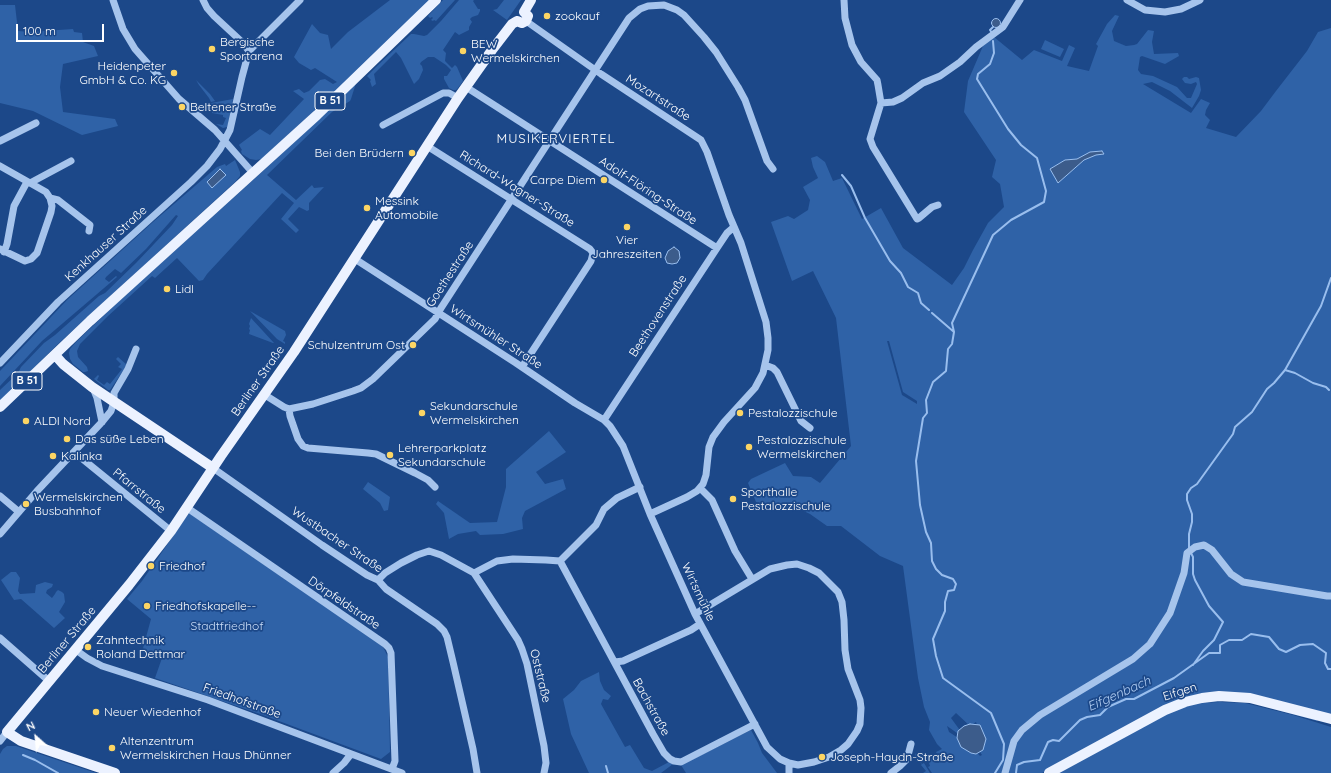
<!DOCTYPE html>
<html>
<head>
<meta charset="utf-8">
<style>
  body { margin:0 }
  #map { position:relative; width:1331px; height:773px; overflow:hidden; background:#1c4889; font-family:Quicksand,sans-serif }
  canvas { display:block }
  .north { position:absolute; left:16px; top:717px; width:40px; height:40px; -webkit-text-stroke:3px #1c4889; paint-order:stroke; rotate:333deg; font-size:11px; font-weight:700; line-height:16px; text-align:center; color:#fff }
  .north::after { content:''; display:block; margin:auto; width:14px; height:18px; background:#fff; clip-path:polygon(50% 0,100% 100%,50% 72%,0 100%) }
  .scale { position:absolute; left:16px; top:24px; width:88px; height:18px; box-sizing:border-box; border:2px solid #fff; border-top:0; padding-left:5px; font-size:12px; line-height:14px; white-space:nowrap; color:#fff; -webkit-text-stroke:3px #1c4889; paint-order:stroke }
</style>
</head>
<body>
<div id="map">
<canvas width="1331" height="773"></canvas>
<div class="north">N</div>
<div class="scale">100 m</div>
</div>
<script>
const ctx = document.querySelector('canvas').getContext('2d');
ctx.lineJoin = 'round';
function fillPath(path, color) { ctx.fillStyle = color; ctx.fill(path, 'evenodd'); }
const toPath = rows => new Path2D(rows.map(r => 'M' + r).join(''));
function strokePath(path, color, width, dash) { ctx.strokeStyle = color; ctx.lineWidth = width; ctx.lineCap = dash ? 'butt' : 'round'; ctx.setLineDash(dash || []); ctx.stroke(path); }
function write(font, color, halo, rows, align = 'center') {
  ctx.font = font + ' Quicksand,sans-serif'; ctx.lineWidth = 3.5; ctx.setLineDash([]); ctx.textBaseline = 'middle'; ctx.strokeStyle = halo; ctx.fillStyle = color; for (const [text, x, y, turn = 0] of rows) {
    ctx.save(); ctx.translate(x, y); ctx.rotate((+turn || 0) * Math.PI / 180); ctx.textAlign = isNaN(turn) ? turn : align; if (halo) ctx.strokeText(text, 0, 0); ctx.fillText(text, 0, 0); ctx.restore();
  }
}
fillPath(toPath([
  [390,0,431,0,341,86,262,159,256,160,250,159,242,154,241,151,242,150,239,145,240,144,260,129,270,135,304,99,293,91,299,89,304,93,309,91,320,80,325,79,333,84,337,82,315,68,311,70,299,63,294,57,312,24,320,33,328,35,331,49,348,32],
  [443,0,455,0,436,21,434,20,433,21,431,20,433,18,432,17,430,18,428,16],
  [459,0,474,0,473,1,478,9,480,9,480,11,478,15,472,17,470,19,472,22,469,27,469,30,459,35,455,32,443,50,446,53,445,61,452,68,455,65,457,67,463,81,458,88,456,90,453,90,449,88,444,79,444,76,447,76,451,70,446,65,434,57,428,57,421,62,420,64,422,66,423,70,419,79,414,84,401,58,396,52,374,74,376,84,372,87,370,81,371,80,367,76,376,67,411,34,414,34,424,36,427,35,441,21],
  [504,0,521,0,507,20,493,10,497,9],
  [0,5,15,5,18,31,30,32,73,29,74,32,82,33,83,42,94,46,98,56,63,64,60,87,63,112,115,119,118,126,82,135,33,111,0,103],
  [1115,15,1119,16,1112,31,1114,41,1126,46,1134,45,1137,44,1148,30,1154,31,1152,42,1154,54,1178,53,1179,56,1165,64,1142,56,1140,57,1138,70,1141,74,1153,76,1177,87,1187,98,1191,98,1197,84,1196,82,1191,84,1185,83,1182,79,1184,77,1187,77,1189,79,1196,77,1199,78,1201,90,1199,96,1192,108,1170,91,1152,82,1143,84,1191,113,1201,99,1210,103,1206,110,1205,115,1210,120,1206,128,1236,137,1261,111,1276,91,1307,51,1318,32,1331,28,1331,715,1263,698,1170,705,1042,773,932,773,928,767,930,766,929,763,929,760,938,756,936,752,942,749,937,744,929,730,930,722,924,707,918,678,903,566,880,556,841,526,827,526,810,514,793,506,777,510,756,502,748,483,751,479,785,463,793,476,811,477,820,483,851,446,836,318,813,271,792,281,771,222,788,216,794,219,808,210,810,200,803,187,818,178,813,167,811,158,817,156,825,162,833,181,842,178,862,219,881,208,903,248,952,285,964,268,973,250,988,223,1004,207,1000,184,992,177,996,160,964,112,968,81,983,46,994,37,1022,60,1034,50,1062,61,1069,45,1075,48,1067,66,1089,71,1098,46,1096,44,1107,24],
  [887,341,889,341,903,392,917,401,917,404,902,395],
  [956,713,970,726,976,722,980,733,980,752,982,755,980,756,972,747,949,732,947,726,967,740,951,718],
  [1045,40,1064,49,1060,57,1041,49],
  [196,80,210,94,215,101,211,102,209,98,199,85],
  [356,83,351,99,350,101,332,112,267,175,296,200,312,185,314,188,324,187,309,203,309,210,307,211,299,207,288,219,299,230,296,233,281,219,294,203,282,193,207,274,203,280,199,281,177,258,155,278,152,276,108,316,80,344,77,351,78,357,87,367,88,371,85,372,83,372,73,364,70,359,69,353,70,349,76,342,117,303,263,171],
  [233,99,228,124,227,127,223,128,216,124,223,125,226,118,223,117,223,115,212,113,211,103],
  [235,160,240,172,240,176,235,182,58,344,0,401,0,390,18,373,21,367,44,343,55,335,99,296,105,293,136,263,172,225,178,216,176,215,146,249,121,273,115,269,106,277,105,279,109,282,116,276,117,277,42,341,0,386,0,371,67,300,153,222,217,167,225,164,226,166],
  [250,311,285,331,286,335,283,341,285,342,285,344,277,339],
  [251,318,274,343,273,343,249,334,250,330,249,329,250,326,249,324],
  [118,357,127,365,110,390,108,390,94,379,98,375,99,376,97,380,104,385,107,382,110,384,122,369,118,367,121,364,116,359],
  [549,431,566,452,536,472,545,484,563,479,566,489,525,511,522,518,523,529,503,534,480,535,476,531,458,534,449,539,444,513,436,504,438,501,470,523,497,522,506,487,506,469],
  [368,482,390,497,388,510,384,511,380,503,363,489],
  [189,513,382,645,388,657,390,752,381,759,260,714,155,678,162,658,142,652,151,619,127,599,142,581],
  [11,572,16,572,20,578,18,591,20,594,35,593,36,585,45,582,53,584,52,587,47,590,46,593,52,598,55,594,56,592,58,590,62,592,64,594,65,602,59,612,65,618,54,628,21,599,14,600,1,580],
  [599,672,600,681,604,690,611,696,608,700,603,699,601,704,625,747,630,745,644,768,652,771,669,762,673,764,661,773,589,773,571,734,563,699,574,690,581,681],
  [1219,699,1248,700,1270,706,1318,720,1317,721,1248,702,1219,700,1199,703,1220,702,1245,703,1293,715,1331,727,1331,773,1056,773,1175,709,1201,701],
  [751,730,758,743,762,753,777,773,686,773,681,765],
  [7,746,16,746,96,773,0,773,0,754,3,749],
  [916,753,922,764,924,763,930,773,923,773,926,771,921,765,922,764,918,761,917,762,914,757]
]), '#2f62a7');
const water = toPath([
  '991.5 23a4.5 4.5 0 1 1 9 0a4.5 4.5 0 1 1-9 0Z',
  [1102,151,1104,154,1096,155,1084,160,1058,183,1050,169,1065,160,1077,159,1090,152,1102,151],
  [220,169,226,175,212,188,207,182,220,169],
  [674,247,679,251,680,258,677,263,672,264,667,263,665,258,668,251,674,247],
  [970,724,980,725,986,739,983,750,976,754,971,753,961,747,957,738,958,731,964,726,970,724]
]);
fillPath(water, '#3c5c8b');
strokePath(water, '#99beee', 1);
strokePath(toPath([
  [992,33,990,30,993,27],
  [993,41,994,53,990,64,978,74,977,79,1008,129,1021,145,1037,158,1046,191,1044,202,1011,220,993,235,952,323,954,332,952,344,948,349,946,371,933,382,926,400,927,413,923,418,916,461,920,505,926,532,931,543,932,561,936,569,942,575,953,579,956,584,954,590,948,591,945,602,945,611,933,639,936,656,943,678,991,713,1004,744,1003,760,995,773],
  [842,175,851,186,865,218,890,261,901,273,908,287,918,293,921,303,929,310],
  [932,313,954,332],
  [1285,370,1295,373,1313,383,1326,387,1329,390],
  [1189,549,1189,534,1192,522,1192,514,1187,500,1187,494,1191,488,1197,484,1233,434,1235,427,1252,412,1267,389,1274,383,1285,370,1321,306,1331,278],
  [1191,553,1193,557,1193,574,1195,580,1209,606,1223,622,1214,640,1203,651,1193,665],
  [23,755,35,760,58,773],
  [606,766,608,773],
  [1016,773,1017,765,1024,762,1040,760,1048,742,1053,740,1059,741,1080,720,1087,717,1100,715,1108,707,1126,699,1134,699,1174,678,1209,653,1220,653,1220,645,1229,640,1242,640,1251,634,1269,637,1279,649,1286,652,1300,645,1313,644,1326,653,1325,663,1328,669,1331,669]
]), '#99beee', 2);
strokePath(toPath([
  [113,0,123,29,135,49,179,99,215,130,253,173],
  [203,0,207,8,214,16,242,42,249,51],
  [844,0,845,18,852,45,861,62,877,80,878,85,881,103,870,139,873,147,917,219,919,218,932,207,938,205],
  [1127,0,1145,10,1165,12,1181,9,1200,0],
  [526,21,601,74,701,140,707,152,729,215,741,243,766,322,768,338,768,350,763,373,755,388,724,422,713,437,709,447,706,475,703,484,697,491,687,497,650,514],
  [466,87,717,248],
  [881,103,893,102,902,98,923,83,940,76,960,62,976,47,1003,27,1020,0],
  [383,125,443,93,449,93,458,98],
  [0,141,36,123],
  [427,146,590,249,593,253,591,261,522,367],
  [0,166,46,192,50,198,52,206,51,212,37,253,31,259,25,261,0,249],
  [30,183,71,161],
  [50,198,58,200,90,225,89,231],
  [4,252,7,244,14,206,27,182],
  [355,259,516,363,575,403,604,420,610,426,623,446,650,514,695,614,767,747,780,759,789,763,798,765,814,762,829,757,841,750,848,744,857,731,860,724,861,708,860,700,848,669,845,650,844,620,842,602,838,592,819,573,809,568,797,564,787,565,770,569,695,614],
  [0,363,58,302,191,182,207,166,220,149,230,130,242,77,249,51,300,0],
  [765,365,773,368,777,372,801,421,810,428],
  [93,388,97,398,102,422],
  [265,395,284,407,289,409,313,404,353,391,361,388,373,379,435,319,441,308,629,18,640,9,648,6,664,5,677,10,684,15,704,37,716,52,738,87,745,100,767,161,773,169],
  [289,409,290,416,298,439,303,446,308,448,368,453,376,454,415,473,428,480,435,487],
  [604,420,717,248,727,233,734,227],
  [74,452,171,531],
  [213,468,322,545,367,575,378,580,386,589,437,624,444,631,447,637,453,662,473,749,477,773],
  [700,488,712,500,735,551,752,579],
  [0,496,19,512],
  [186,507,385,644,389,648,391,653,395,761,392,769],
  [0,534,37,491,102,422,111,411,114,402,114,393,128,369,136,349],
  [560,561,653,734,664,753,670,759,674,761,681,762,755,724],
  [560,561,596,525,604,509,617,498,640,487],
  [474,573,497,561,513,559,546,560,560,561],
  [378,580,385,573,401,563,417,555,429,551,441,555,474,573,518,640,522,649,527,664,544,746,546,763,544,773],
  [0,638,49,681],
  [76,650,87,658,102,666,208,700,402,773],
  [615,662,623,661,691,630,700,624],
  [0,741,7,732],
  [333,773,344,763,351,754],
  [789,773,789,763],
  [891,773,900,766,907,759,911,744],
  [1005,773,1014,741,1022,730,1040,715,1133,659,1150,644,1170,613,1184,573,1187,553,1195,547,1204,545,1212,550,1231,574,1243,582,1327,596,1331,596]
]), '#a6c4ec', 7);
strokePath(toPath([
  [524,12,531,0],
  [517,21,522,23,526,21,528,16,524,12],
  [55,355,63,364,92,387,213,468],
  [0,407,90,321,317,115,436,0],
  [115,773,21,741,7,732,129,585,171,531,221,456,294,352,458,98,492,50,512,24,517,21],
  [1049,773,1165,710,1185,702,1202,698,1219,696,1250,698,1331,719]
]), '#ecf2ff', 10);
for (const [x, y, r, color] of [
  [547,16,4,"#fcd564"],
  [212,49,4,"#fcd564"],
  [463,51,4,"#fcd564"],
  [174,73,4,"#fcd564"],
  [182,107,4,"#fcd564"],
  [412,153,4,"#fcd564"],
  [604,180,4,"#fcd564"],
  [367,208,4,"#fcd564"],
  [627,227,4,"#fcd564"],
  [167,289,4,"#fcd564"],
  [413,345,4,"#fcd564"],
  [422,413,4,"#fcd564"],
  [740,413,4,"#fcd564"],
  [26,421,4,"#fcd564"],
  [67,439,4,"#fcd564"],
  [749,447,4,"#fcd564"],
  [390,455,4,"#fcd564"],
  [53,456,4,"#fcd564"],
  [733,499,4,"#fcd564"],
  [26,504,4,"#fcd564"],
  [151,566,4,"#fcd564"],
  [147,606,4,"#fcd564"],
  [88,647,4,"#fcd564"],
  [96,712,4,"#fcd564"],
  [112,748,4,"#fcd564"],
  [822,757,4,"#fcd564"]
]) { const dot = new Path2D(); dot.arc(x, y, r, 0, 2 * Math.PI); ctx.fillStyle = color; ctx.fill(dot); strokePath(dot, '#1c4889', 1.5); }
for (const [x, y, w] of [
  [330,101,30],
  [27,381,30]
]) { const box = new Path2D(); box.roundRect(x - w / 2, y - 9, w, 18, 3); ctx.fillStyle = '#1c4889'; ctx.fill(box); strokePath(box, '#fff', 1); }
write('bold 11px', '#fff', null, [
  ["B 51",330,101],
  ["B 51",27,381]
]);
write('12px', '#fff', '#1c4889', [
  ["zookauf",555,16],
  ["Bergische",220,42],
  ["Sportarena",220,56],
  ["BEW",471,44],
  ["Wermelskirchen",471,58],
  ["Heidenpeter",166,66,"right"],
  ["GmbH & Co. KG",166,80,"right"],
  ["Beltener Straße",190,107],
  ["Bei den Brüdern",404,153,"right"],
  ["Carpe Diem",596,180,"right"],
  ["Messink",375,201],
  ["Automobile",375,215],
  ["Vier",627,240,"center"],
  ["Jahreszeiten",627,254,"center"],
  ["Lidl",175,289],
  ["Schulzentrum Ost",405,345,"right"],
  ["Sekundarschule",430,406],
  ["Wermelskirchen",430,420],
  ["Pestalozzischule",748,413],
  ["ALDI Nord",34,421],
  ["Das süße Leben",75,439],
  ["Pestalozzischule",757,440],
  ["Wermelskirchen",757,454],
  ["Lehrerparkplatz",398,448],
  ["Sekundarschule",398,462],
  ["Kalinka",61,456],
  ["Sporthalle",741,492],
  ["Pestalozzischule",741,506],
  ["Wermelskirchen",34,497],
  ["Busbahnhof",34,511],
  ["Friedhof",159,566],
  ["Friedhofskapelle--",155,606],
  ["Zahntechnik",96,640],
  ["Roland Dettmar",96,654],
  ["Neuer Wiedenhof",104,712],
  ["Altenzentrum",120,741],
  ["Wermelskirchen Haus Dhünner",120,755],
  ["Joseph-Haydn-Straße",830,757]
], 'left');
write('12px', '#fff', '#1c4889', [
  ["Mozartstraße",658,98,33],
  ["Richard-Wagner-Straße",517,189,32],
  ["Adolf-Flöring-Straße",648,191,33],
  ["Kenkhauser Straße",106,244,-42],
  ["Goethestraße",450,274,-57],
  ["Beethovenstraße",658,316,-57],
  ["Wirtsmühler Straße",496,337,33],
  ["Berliner Straße",258,381,-55],
  ["Pfarrstraße",139,491,39],
  ["Wustbacher Straße",337,540,34],
  ["Wirtsmühle",698,592,65],
  ["Dörpfeldstraße",344,603,34],
  ["Berliner Straße",67,640,-50],
  ["Oststraße",540,676,76],
  ["Eifgen",1180,692,-18],
  ["Friedhofstraße",242,701,20],
  ["Bachstraße",651,707,61]
]);
write('12px', '#ccdff9', '#1c4889', [
  ["Stadtfriedhof",227,626]
]);
ctx.letterSpacing = '1px';
write('13px', '#fff', '#1c4889', [
  ["MUSIKERVIERTEL",556,139]
]);
ctx.letterSpacing = '0px';
write('italic 13px', '#b2cef3', '#1c4889', [
  ["Eifgenbach",1119,694,-24]
]);
</script>
</body>
</html>
